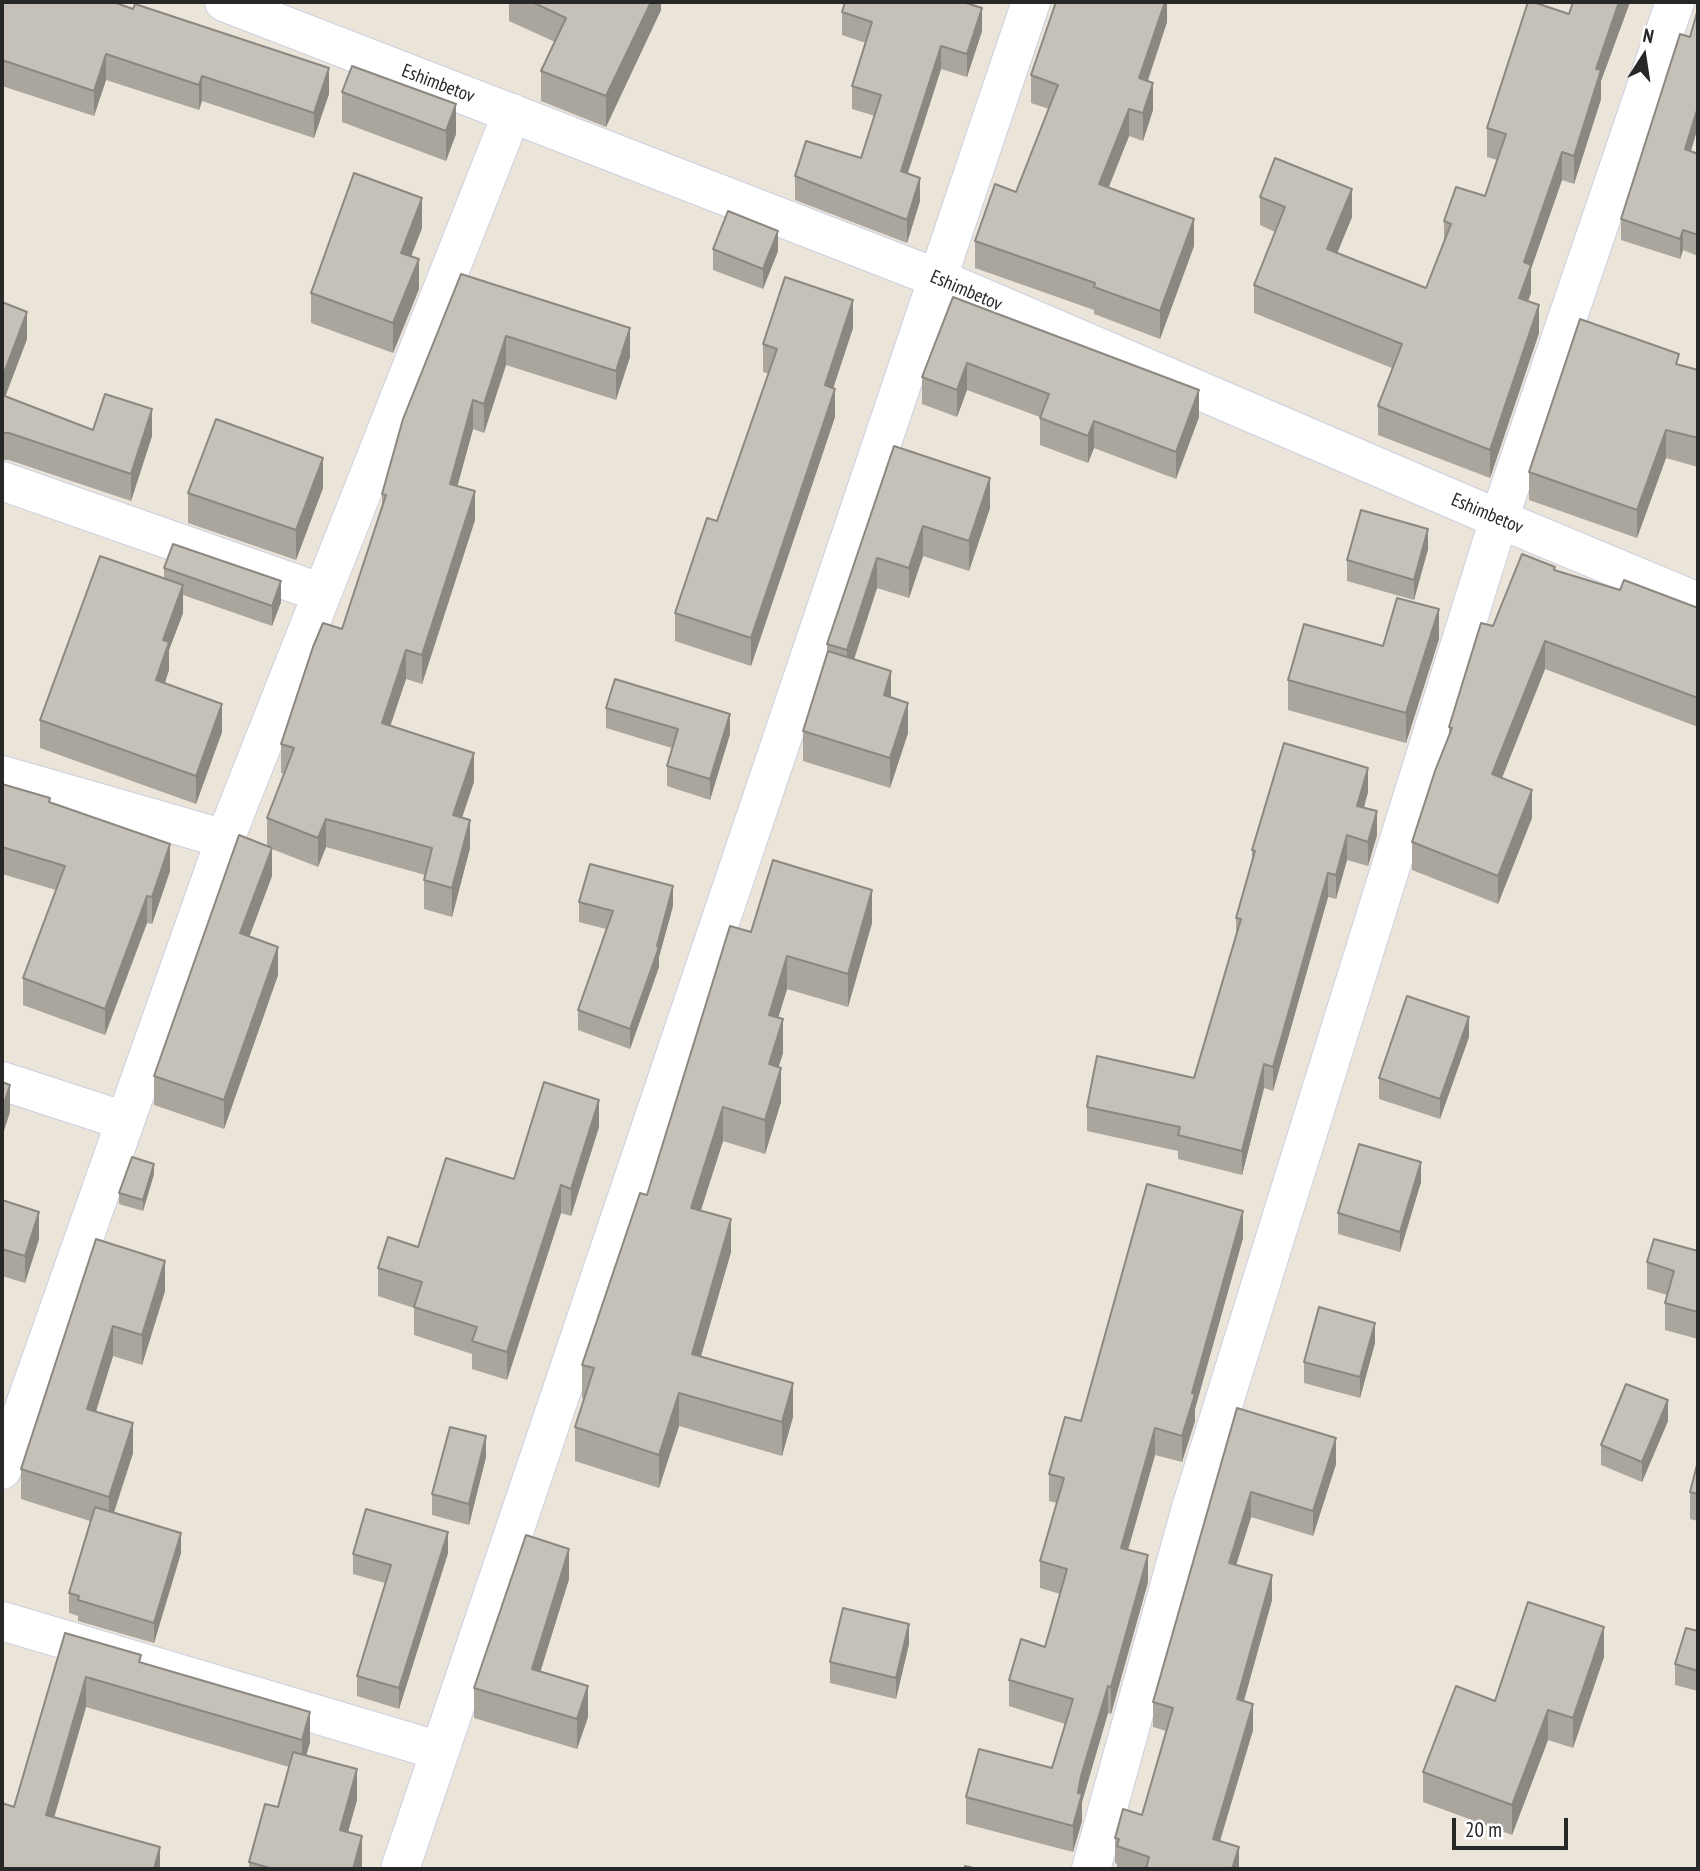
<!DOCTYPE html>
<html>
<head>
<meta charset="utf-8">
<style>
  body { margin:0 }
  #map { position:relative; width:1700px; height:1871px; overflow:hidden; background:#ebe4d8; font-family:"PT Sans Narrow",sans-serif }
  canvas { display:block }
  .frame { position:absolute; inset:0; border:4px solid #272727; pointer-events:none }
  .north { position:absolute; left:1609px; top:21px; width:70px; height:70px; -webkit-text-stroke:5px #fff; paint-order:stroke; rotate:12deg; font-size:19px; font-weight:700; line-height:28px; text-align:center; color:#272727 }
  .north::after { content:''; display:block; margin:auto; width:24px; height:32px; background:#272727; clip-path:polygon(50% 0,100% 100%,50% 72%,0 100%) }
  .scale { position:absolute; left:1452px; top:1818px; width:116px; height:32px; box-sizing:border-box; border:4px solid #272727; border-top:0; padding-left:9px; font-size:21px; line-height:24px; white-space:nowrap; color:#272727; -webkit-text-stroke:5px #fff; paint-order:stroke }
</style>
</head>
<body>
<div id="map">
<canvas width="1700" height="1871"></canvas>
<div class="frame"></div>
<div class="north">N</div>
<div class="scale">20 m</div>
</div>
<script>
const ctx = document.querySelector('canvas').getContext('2d');
ctx.lineJoin = 'round';
const toPath = rows => new Path2D(rows.map(r => 'M' + r).join(''));
function strokePath(path, color, width, dash) { ctx.strokeStyle = color; ctx.lineWidth = width; ctx.lineCap = dash ? 'butt' : 'round'; ctx.setLineDash(dash || []); ctx.stroke(path); }
function fillPath(path, color) { ctx.fillStyle = color; ctx.fill(path, 'evenodd'); }
function write(font, color, halo, rows, align = 'center') {
  ctx.font = font + ' "PT Sans Narrow",sans-serif'; ctx.lineWidth = 5; ctx.setLineDash([]); ctx.textBaseline = 'middle'; ctx.strokeStyle = halo; ctx.fillStyle = color; for (const [text, x, y, turn = 0] of rows) {
    ctx.save(); ctx.translate(x, y); ctx.rotate((+turn || 0) * Math.PI / 180); ctx.textAlign = isNaN(turn) ? turn : align; if (halo) ctx.strokeText(text, 0, 0); ctx.fillText(text, 0, 0); ctx.restore();
  }
}
const minor = toPath([
  [224,2,937,278,1499,519,1698,602],
  [2,481,322,593],
  [2,775,225,839],
  [2,1081,125,1121],
  [2,1470,225,839,512,113],
  [2,1621,440,1751],
  [400,1869,1031,2],
  [1091,1869,1191,1508,1499,519,1675,2]
]);
strokePath(minor, '#cdcfe2', 40);
strokePath(minor, '#fff', 38);
fillPath(toPath([
  [2,2,329,94,314,138,202,101,199,110,106,80,94,116,2,86],
  [509,2,661,2,661,10,606,127,541,101,541,71,555,42,509,21],
  [1167,2,1167,22,1148,81,1153,110,1143,141,1129,136,1109,187,1194,246,1160,339,1094,314,1094,310,975,268,975,241,1016,192,1049,109,1031,103,1031,75],
  [1573,2,1630,2,1601,81,1601,99,1574,184,1562,180,1531,269,1531,293,1528,301,1539,333,1490,478,1378,435,1378,406,1392,368,1254,313,1254,285,1275,232,1260,225,1260,197,1352,217,1337,253,1426,288,1444,244,1444,221,1485,196,1497,160,1487,157,1487,128,1569,14],
  [968,3,982,31,967,77,941,69,908,173,920,201,907,243,795,200,795,176,861,158,875,116,852,109,852,86,866,43,842,35,842,12],
  [1698,9,1698,127,1691,151,1698,154,1698,256,1683,250,1680,259,1621,240,1621,219,1690,37],
  [342,92,456,134,446,161,342,122],
  [422,228,411,256,419,289,393,353,311,323,311,293],
  [713,249,778,251,763,289,713,270],
  [461,274,630,357,616,400,506,365,484,433,473,429,457,487,475,520,422,684,406,679,390,725,474,782,462,817,470,848,452,917,424,909,424,880,425,875,326,847,318,867,272,849,272,876,249,936,278,975,224,1129,154,1105,154,1076,267,846,267,818,284,774,281,773,281,744,342,629,382,507,382,494],
  [953,297,1199,417,1176,479,1094,448,1088,463,1040,445,1040,417,967,390,957,417,922,404,922,377],
  [2,302,27,339,5,397,93,430,152,436,131,501,9,460,2,460],
  [853,328,833,388,835,417,751,666,675,641,675,613,717,521,769,374,763,372,763,344],
  [1679,365,1698,370,1698,467,1666,458,1637,538,1529,500,1529,472],
  [894,446,990,508,969,571,923,556,909,598,877,588,854,660,891,697,908,733,890,788,803,761,803,731,827,654,827,644],
  [323,488,296,560,188,523,188,493],
  [1428,549,1414,600,1347,581,1347,560],
  [164,568,281,602,272,626,183,595,183,613,169,650,169,670,165,683,222,732,196,804,40,748,40,720,164,579],
  [1555,570,1620,590,1698,608,1698,727,1545,669,1502,778,1532,818,1498,904,1412,870,1412,842,1449,736,1449,727,1493,626],
  [1439,639,1406,743,1288,710,1288,680],
  [606,708,730,734,710,800,667,786,667,766,672,748,606,728],
  [2,784,50,803,170,871,152,924,147,923,105,1035,23,1005,23,978,56,890,2,874],
  [1368,792,1364,808,1377,835,1368,866,1347,860,1336,899,1328,897,1273,1091,1264,1088,1242,1175,1178,1159,1178,1151,1087,1131,1087,1107,1194,1078,1236,935,1236,918,1252,863,1252,850],
  [579,902,673,906,659,957,659,967,630,1049,578,1030,578,1010,606,929,579,922],
  [872,923,848,1007,787,989,778,1018,783,1053,778,1067,781,1102,765,1154,723,1141,701,1210,731,1252,701,1356,793,1417,782,1456,679,1426,659,1488,575,1461,575,1427,584,1399,582,1398,582,1365,647,1195,751,932],
  [1469,1037,1440,1119,1379,1099,1379,1078],
  [599,1127,571,1216,561,1213,507,1380,472,1369,472,1354,414,1335,414,1308,378,1296,378,1268,418,1247,514,1179],
  [154,1174,143,1211,119,1204,119,1193],
  [1421,1182,1400,1252,1338,1234,1338,1213],
  [2,1200,39,1239,25,1283,2,1276],
  [1243,1238,1195,1409,1195,1421,1182,1462,1155,1455,1128,1550,1148,1582,1111,1714,1108,1713,1082,1802,1082,1821,1073,1852,966,1824,966,1797,1052,1768,1065,1724,1009,1706,1009,1680,1045,1647,1060,1594,1040,1588,1040,1561,1057,1503,1049,1501,1049,1474,1081,1421],
  [96,1239,165,1291,142,1365,113,1356,96,1412,133,1453,114,1513,181,1553,154,1643,78,1621,78,1616,69,1613,69,1593,90,1521,21,1499,21,1469],
  [1698,1251,1698,1339,1665,1330,1665,1303,1667,1295,1647,1289,1647,1262],
  [1375,1343,1360,1398,1304,1383,1304,1362],
  [1237,1408,1336,1464,1313,1536,1251,1517,1236,1565,1272,1600,1244,1701,1253,1730,1220,1841,1239,1869,1117,1869,1117,1864,1115,1863,1115,1838,1142,1815,1166,1731,1153,1727,1153,1702],
  [1668,1421,1642,1482,1601,1465,1601,1445],
  [486,1457,469,1525,432,1515,432,1494],
  [1698,1461,1698,1521,1690,1519,1690,1492],
  [448,1553,399,1709,357,1696,357,1676,385,1583,353,1574,353,1554],
  [569,1579,540,1672,588,1717,577,1749,474,1718,474,1688],
  [1698,1631,1698,1691,1675,1685,1675,1664],
  [65,1633,141,1663,310,1742,306,1756,357,1800,348,1832,362,1866,362,1869,249,1869,249,1862,278,1807,289,1767,86,1707,54,1818,160,1869,14,1807],
  [909,1644,896,1699,830,1683,830,1662],
  [1604,1657,1573,1748,1548,1740,1512,1835,1423,1802,1423,1772,1495,1701]
]), '#aaa69e');
fillPath(toPath([
  [651,2,661,2,661,10,606,127,606,96],
  [1165,2,1167,2,1167,22,1139,106,1139,78],
  [1619,2,1630,2,1601,81,1601,99,1574,184,1574,156,1596,69],
  [982,8,982,31,967,77,967,54],
  [941,46,941,69,901,194,901,171],
  [106,54,106,80,94,116,94,91],
  [329,68,329,94,314,138,314,113],
  [202,76,202,101,199,110,199,85],
  [1153,83,1153,110,1143,141,1143,113],
  [456,104,456,134,446,161,446,131],
  [1698,107,1698,127,1685,170,1685,149],
  [1129,109,1129,136,1099,211,1099,184],
  [1562,152,1562,180,1531,269,1531,293,1519,326,1519,298,1524,262],
  [920,178,920,201,907,243,907,220],
  [1352,189,1352,217,1327,278,1327,249],
  [422,198,422,228,401,283,401,253],
  [1194,219,1194,246,1160,339,1160,311],
  [1683,230,1683,250,1680,259,1680,239],
  [778,231,778,251,763,289,763,269],
  [419,259,419,289,393,353,393,323],
  [853,300,853,328,825,413,825,385],
  [1539,305,1539,333,1490,478,1490,450],
  [27,312,27,339,2,405,2,378],
  [630,328,630,357,616,400,616,371],
  [506,336,506,365,484,433,484,404],
  [967,363,967,390,957,417,957,390],
  [835,389,835,417,751,666,751,638],
  [1199,390,1199,417,1176,479,1176,452],
  [473,400,473,429,450,513,450,484],
  [152,409,152,436,131,501,131,474],
  [1094,421,1094,448,1088,463,1088,436],
  [1666,430,1666,458,1637,538,1637,510],
  [323,458,323,488,296,560,296,530],
  [990,478,990,508,969,571,969,541],
  [475,491,475,520,422,684,422,655],
  [923,526,923,556,909,598,909,568],
  [1428,529,1428,549,1414,600,1414,580],
  [877,558,877,588,847,680,847,650],
  [281,581,281,602,272,626,272,606],
  [183,585,183,613,169,650,169,670,156,708,156,680,163,640],
  [1439,609,1439,639,1406,743,1406,713],
  [1545,641,1545,669,1492,803,1492,774],
  [406,650,406,679,382,751,382,723],
  [891,671,891,701,884,695],
  [908,703,908,733,890,788,890,758],
  [222,704,222,732,196,804,196,776],
  [730,714,730,734,710,800,710,779],
  [474,753,474,782,453,844,453,815],
  [1368,768,1368,792,1357,830,1357,806],
  [1532,790,1532,818,1498,904,1498,876],
  [1377,811,1377,835,1368,866,1368,842],
  [326,819,326,847,318,867,318,838],
  [470,820,470,848,452,917,452,888],
  [1347,835,1347,860,1336,899,1336,875],
  [170,844,170,871,152,924,152,897],
  [272,848,272,876,240,962,240,933],
  [1328,873,1328,897,1273,1091,1273,1067],
  [673,886,673,906,659,957,659,967,630,1049,630,1029,657,946],
  [872,890,872,923,848,1007,848,974],
  [147,896,147,923,105,1035,105,1009],
  [278,947,278,975,224,1129,224,1100],
  [787,956,787,989,769,1048,769,1015],
  [1469,1017,1469,1037,1440,1119,1440,1099],
  [783,1019,783,1053,769,1098,769,1064],
  [1264,1064,1264,1088,1242,1175,1242,1151],
  [781,1068,781,1102,765,1154,765,1120],
  [10,1085,10,1112,2,1137,2,1110],
  [599,1100,599,1127,571,1216,571,1189],
  [723,1107,723,1141,691,1241,691,1208],
  [1421,1162,1421,1182,1400,1252,1400,1232],
  [154,1164,154,1174,143,1211,143,1200],
  [561,1185,561,1213,507,1380,507,1352],
  [1243,1211,1243,1238,1195,1409,1195,1421,1182,1462,1182,1436,1192,1393],
  [39,1212,39,1239,25,1283,25,1256],
  [731,1219,731,1252,692,1387,692,1354],
  [165,1261,165,1291,142,1365,142,1335],
  [1375,1323,1375,1343,1360,1398,1360,1377],
  [113,1326,113,1356,87,1439,87,1409],
  [793,1383,793,1417,782,1456,782,1422],
  [679,1393,679,1426,659,1488,659,1455],
  [1668,1400,1668,1421,1642,1482,1642,1462],
  [133,1423,133,1453,109,1527,109,1497],
  [1155,1428,1155,1455,1121,1574,1121,1548],
  [486,1436,486,1457,469,1525,469,1504],
  [1336,1438,1336,1464,1313,1536,1313,1511],
  [1251,1492,1251,1517,1229,1588,1229,1563],
  [448,1532,448,1553,399,1709,399,1688],
  [181,1533,181,1553,154,1643,154,1623],
  [569,1549,569,1579,532,1699,532,1669],
  [1148,1555,1148,1582,1111,1714,1111,1687],
  [1272,1575,1272,1600,1237,1725,1237,1699],
  [909,1624,909,1644,896,1699,896,1678],
  [1604,1627,1604,1657,1573,1748,1573,1718],
  [86,1677,86,1707,46,1845,46,1815],
  [588,1686,588,1717,577,1749,577,1719],
  [1108,1686,1108,1713,1082,1802,1082,1821,1073,1852,1073,1826,1081,1776],
  [1253,1704,1253,1730,1213,1864,1213,1839],
  [1548,1710,1548,1740,1512,1835,1512,1805],
  [310,1712,310,1742,302,1770,302,1740],
  [357,1769,357,1800,340,1860,340,1830],
  [362,1836,362,1869,353,1869],
  [160,1847,160,1869,154,1869],
  [1239,1847,1239,1869,1232,1869]
]), '#8b8781');
const building = toPath([
  [2,2,113,2,133,9,135,4,329,68,314,113,202,76,199,85,106,54,94,91,2,60,2,2],
  [532,2,651,2,606,96,541,71,566,18,532,2],
  [845,2,963,2,982,8,967,54,941,46,901,171,920,178,907,220,795,176,806,141,861,158,881,95,852,86,872,22,842,12,845,2],
  [1056,2,1165,2,1139,78,1153,83,1143,113,1129,109,1099,184,1194,219,1160,311,1094,287,1095,283,975,241,995,184,1016,192,1058,85,1031,75,1056,2],
  [1528,2,1533,2,1569,14,1573,2,1619,2,1596,69,1601,70,1574,156,1562,152,1524,262,1531,265,1519,298,1539,305,1490,450,1378,406,1402,344,1254,285,1285,207,1260,197,1275,158,1352,189,1327,249,1426,288,1451,224,1444,221,1456,187,1485,196,1506,134,1487,128,1528,2],
  [1698,9,1698,107,1685,149,1698,154,1698,235,1683,230,1680,239,1621,219,1680,34,1690,37,1698,9],
  [352,66,456,104,446,131,342,92,352,66],
  [354,173,422,198,401,253,419,259,393,323,311,293,354,173],
  [728,211,778,231,763,269,713,249,728,211],
  [461,274,630,328,616,371,506,336,484,404,473,400,450,484,475,491,422,655,406,650,382,723,474,753,453,815,470,820,452,888,424,880,432,848,326,819,318,838,267,818,294,748,281,744,313,647,323,623,342,629,386,495,382,494,403,419,461,274],
  [785,277,853,300,825,385,835,389,751,638,675,613,707,518,717,521,777,349,763,344,785,277],
  [953,297,1199,390,1176,452,1094,421,1088,436,1040,418,1049,394,967,363,957,390,922,377,953,297],
  [2,302,27,312,2,378,2,302],
  [1580,319,1679,354,1676,364,1698,370,1698,438,1666,430,1637,510,1529,472,1580,319],
  [105,394,152,409,131,474,9,433,2,433,2,395,93,430,105,394],
  [216,419,323,458,296,530,188,493,216,419],
  [894,446,990,478,969,541,923,526,909,568,877,558,847,650,827,644,894,446],
  [1361,510,1428,529,1414,580,1347,560,1361,510],
  [173,544,281,581,272,606,164,568,173,544],
  [1522,554,1555,567,1554,570,1620,590,1624,580,1698,608,1698,698,1545,641,1492,774,1532,790,1498,876,1412,842,1435,771,1452,728,1449,727,1481,623,1493,626,1522,554],
  [100,556,183,585,163,640,169,642,156,680,222,704,196,776,40,720,100,556],
  [1397,598,1439,609,1406,713,1288,680,1304,624,1383,646,1397,598],
  [828,651,891,671,884,695,908,703,890,758,803,731,828,651],
  [615,679,730,714,710,779,667,766,678,729,606,708,615,679],
  [1284,743,1368,768,1357,806,1377,811,1368,842,1347,835,1336,875,1328,873,1273,1067,1264,1064,1242,1151,1178,1135,1180,1127,1087,1107,1097,1056,1194,1078,1241,919,1236,918,1255,851,1252,850,1284,743],
  [2,784,50,798,49,802,170,844,152,897,147,896,105,1009,23,978,65,866,2,847,2,784],
  [239,835,272,848,240,933,278,947,224,1100,154,1076,239,835],
  [773,860,872,890,848,974,787,956,769,1015,783,1019,769,1064,781,1068,765,1120,723,1107,691,1208,731,1219,692,1354,793,1383,782,1422,679,1393,659,1455,575,1427,594,1368,582,1365,640,1193,647,1195,730,926,751,932,773,860],
  [590,864,673,886,657,946,659,947,630,1029,578,1010,613,911,579,902,590,864],
  [1407,996,1469,1017,1440,1099,1379,1078,1407,996],
  [2,1082,10,1085,2,1110,2,1082],
  [544,1082,599,1100,571,1189,561,1185,507,1352,472,1341,477,1327,414,1307,422,1282,378,1268,388,1237,418,1247,446,1158,514,1179,544,1082],
  [1359,1144,1421,1162,1400,1232,1338,1213,1359,1144],
  [132,1157,154,1164,143,1200,119,1193,132,1157],
  [1147,1184,1243,1211,1192,1393,1195,1394,1182,1436,1155,1428,1121,1548,1148,1555,1111,1687,1108,1686,1081,1776,1078,1793,1082,1794,1073,1826,966,1797,979,1749,1052,1768,1073,1699,1009,1680,1021,1639,1045,1647,1067,1569,1040,1561,1064,1478,1049,1474,1065,1417,1081,1421,1147,1184],
  [2,1200,39,1212,25,1256,2,1249,2,1200],
  [96,1239,165,1261,142,1335,113,1326,87,1409,133,1423,109,1497,21,1469,96,1239],
  [1654,1239,1698,1251,1698,1312,1665,1303,1674,1271,1647,1262,1654,1239],
  [1319,1307,1375,1323,1360,1377,1304,1362,1319,1307],
  [1626,1384,1668,1400,1642,1462,1601,1445,1626,1384],
  [1237,1408,1336,1438,1313,1511,1251,1492,1229,1563,1272,1575,1237,1699,1253,1704,1213,1839,1239,1847,1232,1869,1146,1869,1149,1857,1117,1846,1119,1839,1115,1838,1123,1809,1142,1815,1173,1708,1153,1702,1237,1408],
  [450,1427,486,1436,469,1504,432,1494,450,1427],
  [1698,1461,1698,1494,1690,1492,1698,1461],
  [95,1507,181,1533,154,1623,78,1600,79,1596,69,1593,95,1507],
  [366,1509,448,1532,399,1688,357,1676,391,1565,353,1554,366,1509],
  [526,1535,569,1549,532,1669,588,1686,577,1719,474,1688,526,1535],
  [1528,1602,1604,1627,1573,1718,1548,1710,1512,1805,1423,1772,1456,1686,1495,1701,1528,1602],
  [843,1608,909,1624,896,1678,830,1662,843,1608],
  [1686,1628,1698,1631,1698,1671,1675,1664,1686,1628],
  [65,1633,141,1655,139,1662,310,1712,302,1740,86,1677,46,1815,160,1847,154,1869,2,1869,2,1803,14,1807,65,1633],
  [293,1752,357,1769,340,1830,362,1836,353,1869,273,1869,249,1862,265,1804,278,1807,293,1752],
  [965,1866,977,1869,965,1869,965,1866]
]);
fillPath(building, '#c6c1b8');
strokePath(building, '#8b8781', 2);
write('19px', '#272727', '#fff', [
  ["Eshimbetov",438,84,21],
  ["Eshimbetov",966,291,23],
  ["Eshimbetov",1487,514,23]
]);
</script>
</body>
</html>
